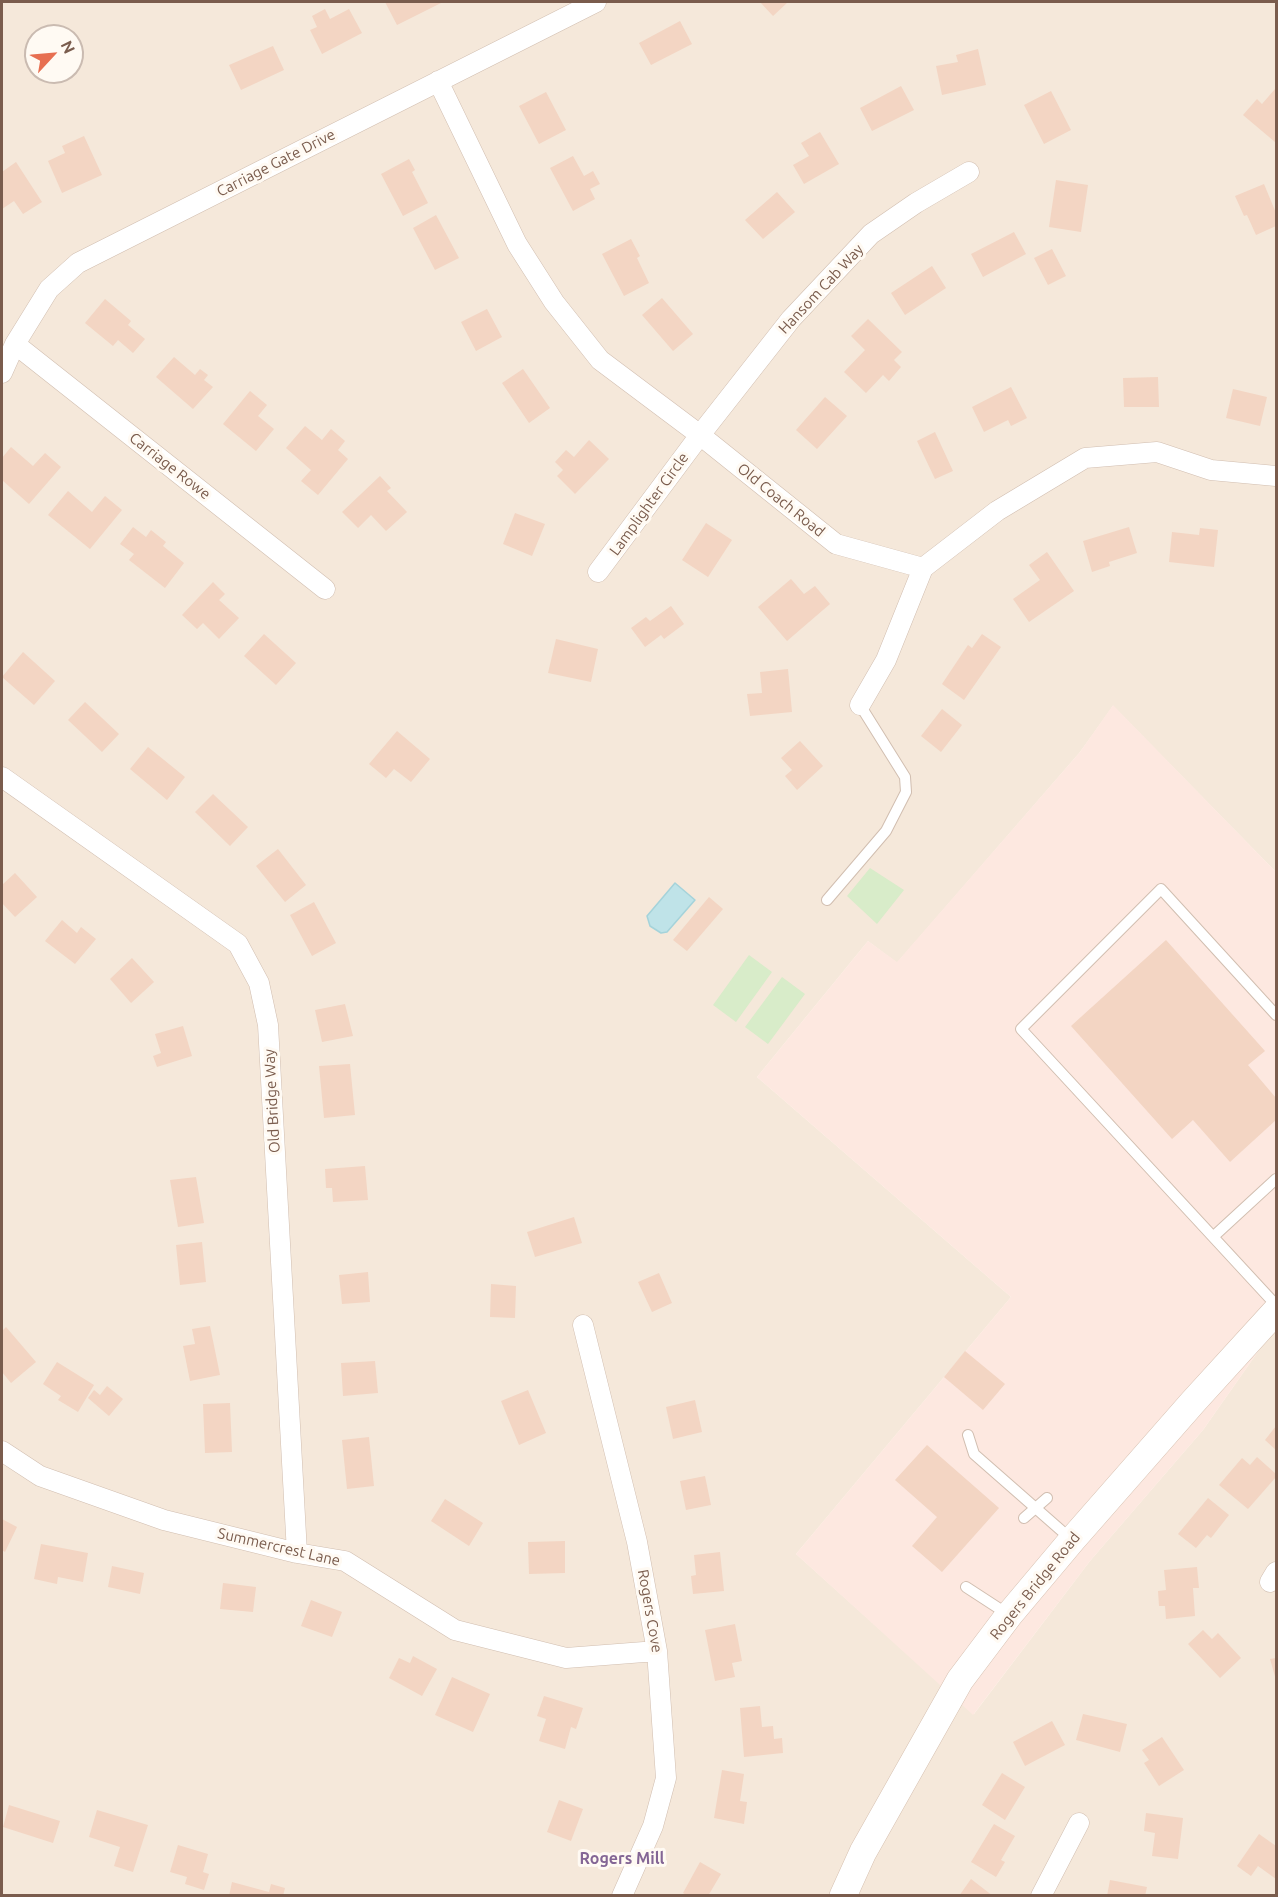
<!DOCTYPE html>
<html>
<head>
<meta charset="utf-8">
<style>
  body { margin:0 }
  #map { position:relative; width:1278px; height:1897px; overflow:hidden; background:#fdf6ec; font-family:Ubuntu,sans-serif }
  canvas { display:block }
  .frame { position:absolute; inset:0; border:3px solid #7a5c4d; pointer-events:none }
  .north { position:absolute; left:24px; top:24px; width:60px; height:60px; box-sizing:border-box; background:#fffaf3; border:2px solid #cabbb1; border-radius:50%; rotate:64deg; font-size:16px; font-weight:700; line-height:24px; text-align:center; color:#7a5c4d }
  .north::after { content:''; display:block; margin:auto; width:21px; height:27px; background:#e76f51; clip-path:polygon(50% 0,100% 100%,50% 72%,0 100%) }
</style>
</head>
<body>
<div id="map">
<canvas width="1278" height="1897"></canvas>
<div class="frame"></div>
<div class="north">N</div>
</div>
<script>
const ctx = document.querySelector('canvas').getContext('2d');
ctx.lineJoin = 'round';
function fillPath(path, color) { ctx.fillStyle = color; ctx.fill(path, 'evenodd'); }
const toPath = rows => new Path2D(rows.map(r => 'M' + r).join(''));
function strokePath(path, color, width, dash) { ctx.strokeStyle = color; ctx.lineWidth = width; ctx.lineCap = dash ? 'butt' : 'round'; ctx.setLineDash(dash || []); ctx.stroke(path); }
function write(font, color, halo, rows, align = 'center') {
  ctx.font = font + ' Ubuntu,sans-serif'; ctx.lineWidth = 6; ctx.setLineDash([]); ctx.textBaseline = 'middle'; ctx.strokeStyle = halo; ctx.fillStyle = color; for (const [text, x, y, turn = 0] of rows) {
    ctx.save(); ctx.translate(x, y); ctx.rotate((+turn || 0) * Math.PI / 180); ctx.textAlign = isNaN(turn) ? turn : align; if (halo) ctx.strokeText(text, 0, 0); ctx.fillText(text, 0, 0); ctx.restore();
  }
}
fillPath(toPath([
  [2,2,1276,2,1276,872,1113,706,1080,752,897,963,868,941,757,1077,1011,1297,796,1554,974,1714,1090,1561,1203,1430,1276,1326,1276,1895,2,1896],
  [36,36,72,36,72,72,36,72]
]), '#f5e8da');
fillPath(toPath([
  [1113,705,1276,872,1276,1326,1203,1430,1090,1561,973,1715,796,1554,1011,1297,757,1077,868,941,897,962,1080,752]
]), '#fde8e0');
fillPath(toPath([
  [870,868,904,890,877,924,847,896],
  [749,955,772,972,736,1022,713,1005],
  [782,977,805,994,768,1044,745,1027]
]), '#d8ecc9');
const water = toPath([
  [675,883,695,900,667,932,661,933,650,926,647,916,675,883]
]);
fillPath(water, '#bfe3e8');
strokePath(water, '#a5d3da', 1.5);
fillPath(toPath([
  [385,2,443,2,397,25],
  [760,2,788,2,773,16],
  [325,9,330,19,349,9,362,33,322,54,310,30,317,27,312,16],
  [680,21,692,44,651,65,639,43],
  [273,46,284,70,241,90,229,65],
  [978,49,986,85,942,95,936,66,958,62,956,55],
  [901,86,914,110,872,131,860,108],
  [1275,89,1276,91,1276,140,1275,142,1243,115,1257,99,1262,104],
  [1051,91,1071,130,1044,144,1024,105],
  [546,92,566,130,539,144,519,106],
  [820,132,839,164,804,184,793,165,809,156,801,143],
  [84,136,102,175,62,193,48,161,65,153,62,146],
  [573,156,584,176,593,171,600,184,590,189,595,199,573,211,550,168],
  [409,159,415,170,412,172,428,203,403,216,381,174],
  [16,162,42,202,23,214,14,201,2,209,2,172],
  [1056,180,1088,185,1081,232,1049,227],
  [1264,184,1276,213,1276,226,1256,235,1247,215,1244,216,1235,196],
  [777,192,795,212,763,239,745,220],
  [436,215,459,258,435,270,413,228],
  [1014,232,1026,254,983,277,971,254],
  [631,239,640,256,637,258,649,283,624,296,602,254],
  [1052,249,1066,276,1048,285,1034,258],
  [932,266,946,288,905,315,891,293],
  [662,298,693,334,673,351,642,315],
  [105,299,131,321,128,325,145,339,133,353,118,340,113,346,85,323],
  [487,309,502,337,476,351,461,322],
  [868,319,902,352,894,360,901,367,889,381,883,375,866,393,844,372,865,350,851,336],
  [174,357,195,375,200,369,208,375,204,380,213,387,193,409,156,377],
  [523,369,550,408,529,423,502,383],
  [1158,377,1159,407,1124,407,1123,378],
  [1011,387,1027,418,1011,426,1008,420,984,432,972,407],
  [1233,389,1267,397,1260,426,1226,418],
  [250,391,267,405,258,416,274,429,256,451,223,424],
  [825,397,847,416,817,449,796,430],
  [305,426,322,440,331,429,345,441,338,450,348,459,318,495,301,481,311,470,286,448],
  [935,432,953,471,935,479,917,441],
  [589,440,609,459,575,494,557,476,563,470,555,462,566,450,574,457],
  [11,447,33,466,45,453,61,467,29,504,2,480,2,458],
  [380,476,391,488,387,491,407,512,386,531,371,515,358,528,342,512],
  [68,491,92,512,105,496,122,510,90,549,48,515],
  [515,513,545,524,532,556,503,544],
  [706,523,732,540,708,577,682,560],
  [133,527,146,537,151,530,166,542,163,546,184,563,165,588,129,560,134,554,120,544],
  [1129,527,1137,553,1109,562,1110,566,1092,572,1083,541],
  [1200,528,1218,530,1214,567,1169,562,1172,532,1199,535],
  [1047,552,1074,591,1029,622,1013,599,1040,580,1029,565],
  [791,579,804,594,815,586,830,604,787,641,758,607],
  [213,582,225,594,219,600,239,618,219,639,203,623,197,629,182,615],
  [671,606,684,624,664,639,661,635,645,647,631,628,646,617,650,621],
  [264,634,296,663,276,685,244,656],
  [982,634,1001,647,964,700,942,684,968,645,972,648],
  [556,639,598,649,591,682,548,673],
  [23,652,55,681,34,705,2,677],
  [788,669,792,712,750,716,747,694,762,693,760,672],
  [85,702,119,734,102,752,68,720],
  [942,709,962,725,941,752,921,736],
  [397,731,430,759,411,782,394,769,386,778,369,764],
  [800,741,823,766,797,790,785,776,792,770,781,758],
  [148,747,185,777,167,800,130,769],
  [213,794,248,827,230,846,195,812],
  [278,849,306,885,285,902,256,866],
  [15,873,37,897,15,917,2,903,2,885],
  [709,897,723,909,687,951,673,940],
  [314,902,336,943,312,956,290,915],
  [62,920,77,933,81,927,96,939,75,964,45,941],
  [1166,940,1265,1051,1248,1065,1276,1098,1276,1120,1230,1162,1193,1120,1172,1139,1071,1026],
  [132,958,154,982,131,1003,110,979],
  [345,1004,353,1036,322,1042,315,1010],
  [183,1026,192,1056,157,1067,153,1056,161,1053,155,1034],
  [350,1064,355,1115,324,1118,319,1066],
  [365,1166,368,1200,333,1202,332,1188,326,1188,325,1169],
  [196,1177,204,1223,178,1227,170,1180],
  [574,1217,582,1243,535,1257,527,1232],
  [202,1242,206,1282,180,1285,176,1245],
  [368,1272,370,1302,342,1304,339,1275],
  [659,1273,672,1303,652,1312,638,1282],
  [491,1284,516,1286,515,1318,490,1317],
  [210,1326,220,1375,190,1381,183,1346,195,1344,192,1329],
  [6,1327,36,1362,11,1383,2,1372,2,1331],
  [965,1351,1005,1384,983,1410,944,1377],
  [375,1361,378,1393,343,1396,341,1363],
  [57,1362,94,1385,78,1412,58,1400,61,1396,43,1384],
  [107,1386,123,1399,109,1416,88,1398,94,1390,100,1395],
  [528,1390,546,1433,519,1445,501,1401],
  [695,1400,702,1432,673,1439,666,1407],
  [230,1403,232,1452,205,1453,203,1404],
  [1276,1426,1276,1450,1265,1440],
  [369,1437,374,1486,347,1489,342,1440],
  [927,1445,999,1508,942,1572,912,1546,937,1517,895,1480],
  [1257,1457,1276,1474,1276,1477,1248,1509,1219,1485,1242,1458,1250,1465],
  [705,1476,711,1505,686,1510,680,1481],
  [1208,1498,1229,1515,1211,1538,1207,1535,1196,1548,1178,1534],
  [445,1499,483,1523,469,1546,431,1521],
  [2,1519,17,1527,5,1552,2,1550],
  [565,1541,565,1573,529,1574,528,1542],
  [41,1544,88,1553,83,1582,58,1577,57,1584,34,1579],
  [720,1552,724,1591,693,1594,691,1576,696,1575,694,1555],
  [112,1566,144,1573,140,1594,108,1587],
  [1197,1567,1199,1588,1193,1588,1195,1616,1166,1619,1165,1606,1159,1606,1158,1591,1166,1590,1164,1570],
  [223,1583,256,1587,253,1612,220,1609],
  [311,1600,342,1612,332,1637,301,1626],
  [735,1624,742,1661,732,1663,735,1677,715,1681,705,1630],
  [1203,1630,1212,1639,1218,1633,1241,1658,1220,1678,1188,1644],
  [413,1656,437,1669,422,1696,389,1678,399,1658,410,1663],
  [1276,1658,1276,1680,1270,1659],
  [452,1677,490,1694,473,1732,435,1715],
  [544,1696,583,1708,576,1729,571,1727,565,1749,539,1741,546,1719,537,1716],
  [760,1706,762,1727,773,1726,774,1739,782,1738,783,1753,744,1757,740,1708],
  [1083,1714,1127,1724,1120,1752,1076,1740],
  [1052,1721,1065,1745,1025,1766,1013,1742],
  [1162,1737,1184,1770,1159,1786,1144,1763,1149,1760,1142,1750],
  [722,1770,744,1774,740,1801,747,1802,744,1824,714,1818],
  [1002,1773,1025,1787,1005,1820,982,1805],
  [559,1800,583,1809,571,1841,547,1832],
  [9,1805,60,1821,53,1843,3,1827],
  [97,1810,148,1825,133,1872,114,1866,120,1847,89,1837],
  [1146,1813,1183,1818,1178,1859,1152,1856,1155,1833,1144,1831],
  [994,1824,1015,1836,1001,1860,1005,1862,996,1877,971,1862],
  [1259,1834,1276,1846,1276,1879,1258,1866,1251,1876,1237,1866],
  [178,1845,208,1854,203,1872,209,1874,204,1890,185,1884,187,1877,170,1872],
  [700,1862,721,1874,708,1896,688,1896,683,1893],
  [971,1879,993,1896,959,1896],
  [1110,1880,1147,1887,1145,1896,1107,1896],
  [232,1882,269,1892,271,1884,285,1888,283,1896,229,1896]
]), '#f3d5c3');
const lane = toPath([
  [827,900,886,831,906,792,905,777,860,705],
  [1276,1015,1161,889,1021,1029,1276,1305],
  [1214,1236,1276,1179],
  [968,1435,974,1454,1072,1540],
  [1024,1518,1047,1498],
  [966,1587,1009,1615]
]);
const street = toPath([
  [438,81,517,244,554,302,600,360,700,435,836,544,923,568],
  [15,344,325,589],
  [2,373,15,344,49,289,78,263,596,2],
  [923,568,997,511,1085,458,1157,452,1211,470,1276,476],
  [598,572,700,435,791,319,871,234,916,203,969,172],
  [860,705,886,660,923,568],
  [2,777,238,944,259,983,268,1025,297,1553],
  [583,1325,637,1542,657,1651,666,1778,653,1826,622,1896],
  [2,1451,40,1476,164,1520,297,1553,345,1561,455,1630,566,1658,657,1651],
  [1270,1582,1276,1572],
  [1041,1896,1079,1823]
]);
const secondary = toPath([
  [843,1896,863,1852,960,1680,1009,1615,1072,1540,1193,1402,1276,1311]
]);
strokePath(lane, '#d1beb0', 12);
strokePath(street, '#d1beb0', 21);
strokePath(secondary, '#d6c0b0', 28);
strokePath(lane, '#fff', 10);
strokePath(street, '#fff', 20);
strokePath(secondary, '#fff', 27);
write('15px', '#7a5c4d', '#fffaf3', [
  ["Carriage Gate Drive",276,163,-27],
  ["Hansom Cab Way",821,289,-47],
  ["Carriage Rowe",170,466,38],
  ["Old Coach Road",781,500,39],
  ["Lamplighter Circle",649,504,-54],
  ["Old Bridge Way",272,1101,-93],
  ["Summercrest Lane",279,1547,13],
  ["Rogers Bridge Road",1035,1586,-51],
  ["Rogers Cove",650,1611,80]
]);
write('bold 16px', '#846695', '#fffaf3', [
  ["Rogers Mill",622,1859]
]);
</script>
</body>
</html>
